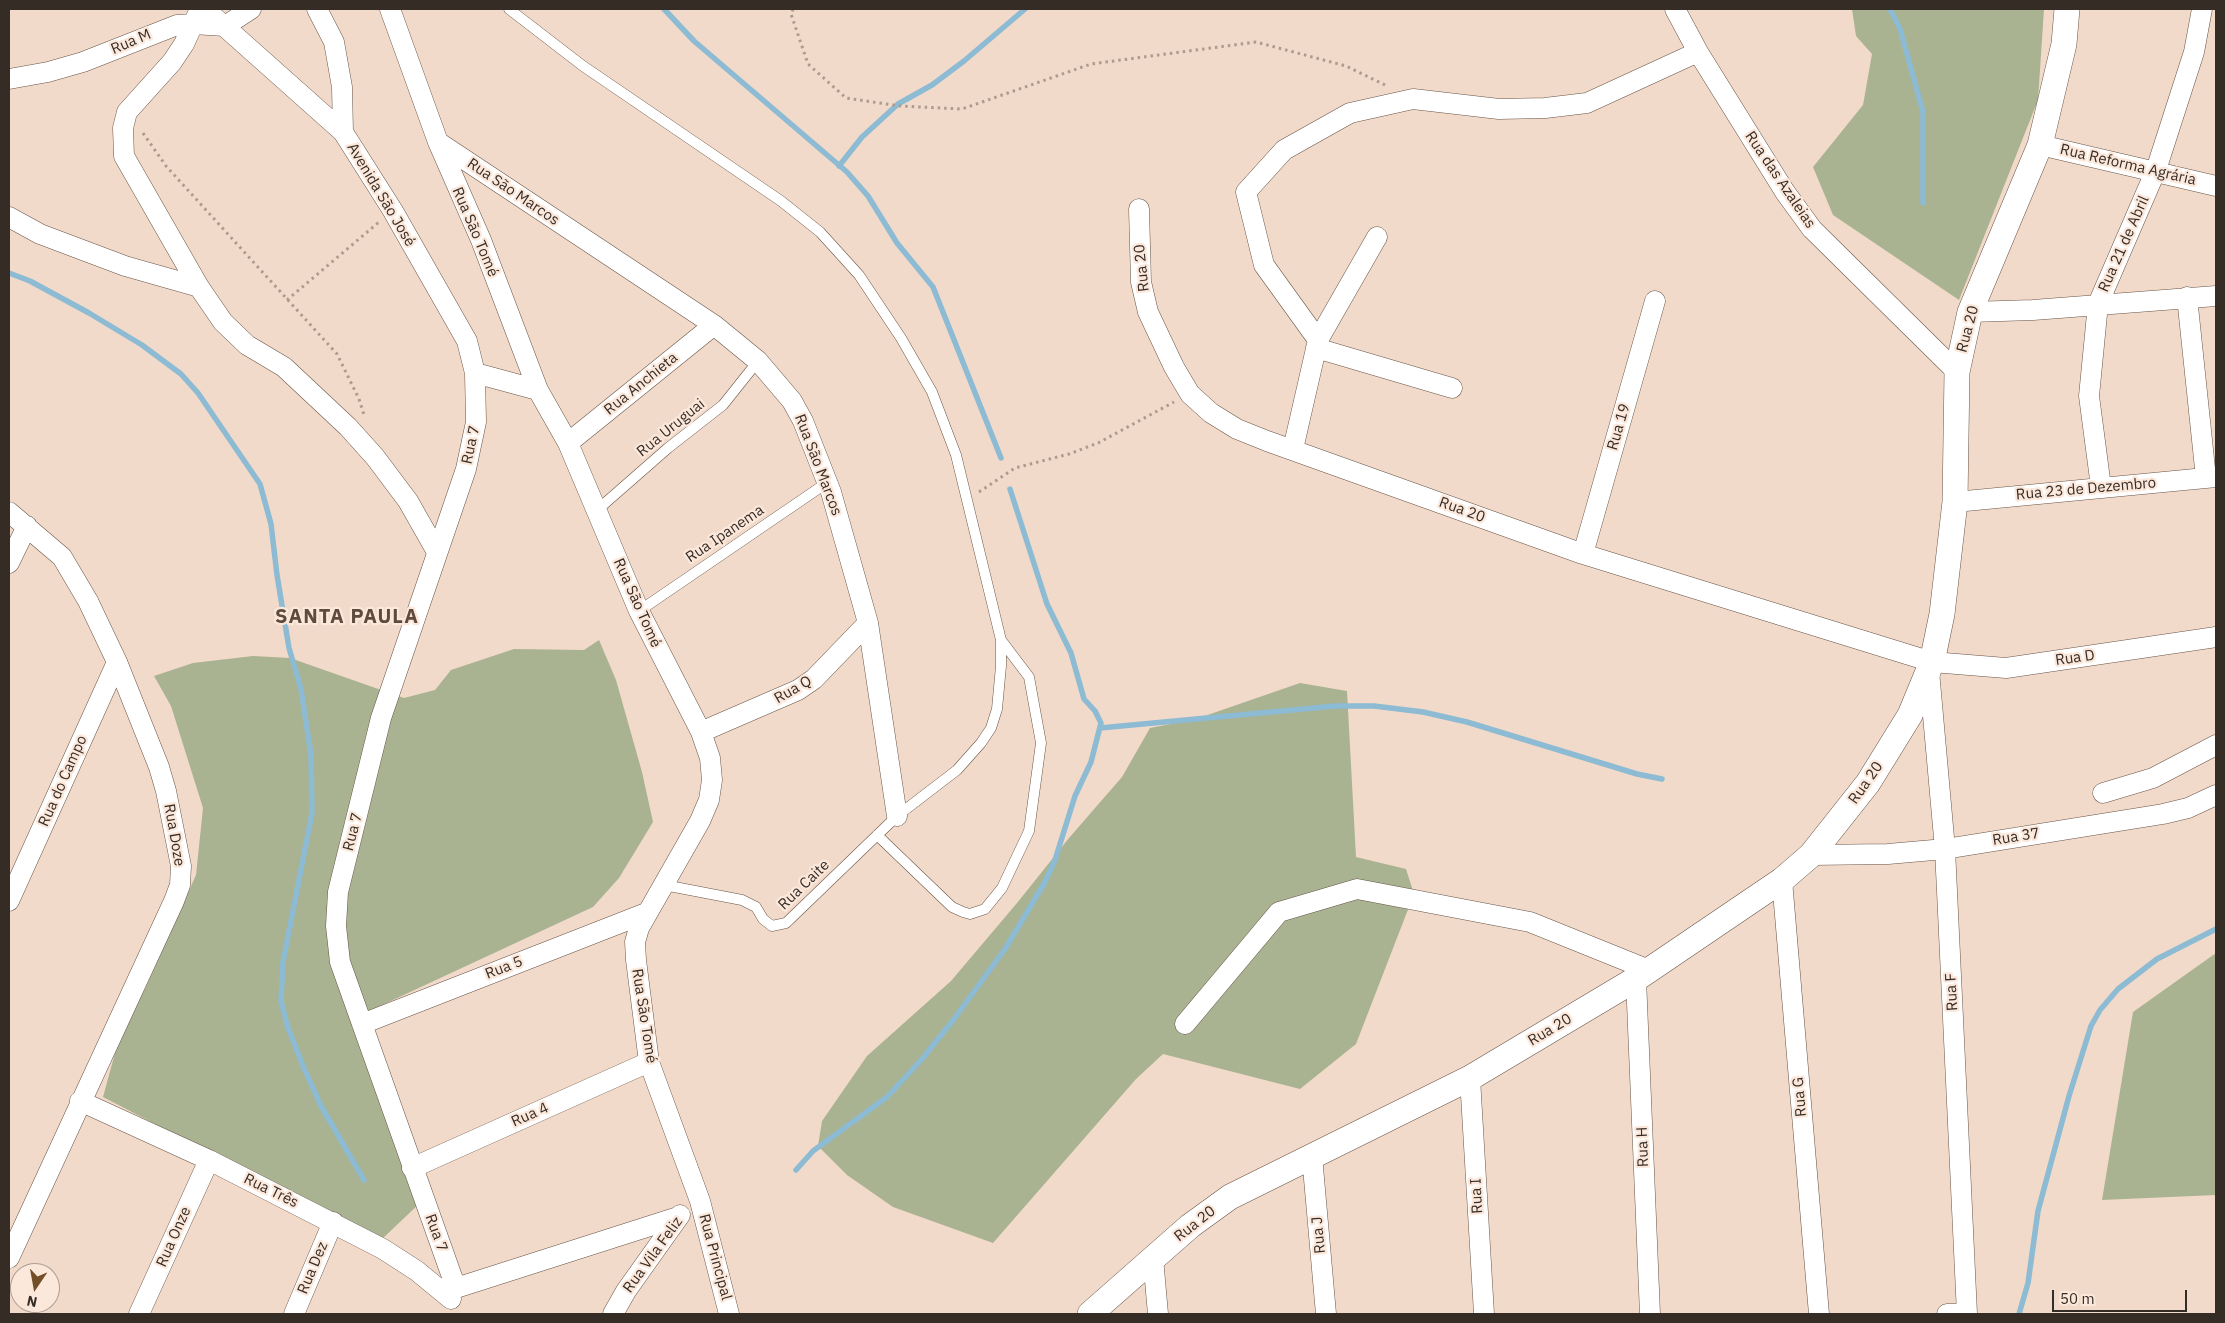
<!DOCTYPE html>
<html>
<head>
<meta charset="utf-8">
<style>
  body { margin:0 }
  #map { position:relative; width:2225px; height:1323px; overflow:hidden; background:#f2daca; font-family:"IBM Plex Sans",sans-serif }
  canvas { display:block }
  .frame { position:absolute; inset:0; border:10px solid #352c26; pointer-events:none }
  .north { position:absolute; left:10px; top:1263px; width:50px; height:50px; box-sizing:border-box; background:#fce8db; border:1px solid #ac9d93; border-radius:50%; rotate:192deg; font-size:14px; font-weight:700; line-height:20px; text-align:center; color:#352c26 }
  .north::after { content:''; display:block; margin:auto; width:18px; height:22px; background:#734f29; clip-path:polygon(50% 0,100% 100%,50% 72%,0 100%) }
  .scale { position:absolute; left:2052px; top:1290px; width:135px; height:22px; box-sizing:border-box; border:2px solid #352c26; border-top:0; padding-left:6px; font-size:15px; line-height:18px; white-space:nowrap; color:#352c26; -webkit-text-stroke:4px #fce8db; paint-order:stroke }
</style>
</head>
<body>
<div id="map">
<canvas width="2225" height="1323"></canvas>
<div class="frame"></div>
<div class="north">N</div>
<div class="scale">50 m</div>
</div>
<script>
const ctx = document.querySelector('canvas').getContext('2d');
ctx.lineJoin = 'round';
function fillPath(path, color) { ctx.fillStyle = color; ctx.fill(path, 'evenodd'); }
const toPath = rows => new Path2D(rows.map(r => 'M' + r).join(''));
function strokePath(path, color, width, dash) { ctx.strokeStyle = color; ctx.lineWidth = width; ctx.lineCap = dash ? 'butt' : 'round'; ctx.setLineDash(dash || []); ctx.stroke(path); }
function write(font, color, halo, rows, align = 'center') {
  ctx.font = font + ' "IBM Plex Sans",sans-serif'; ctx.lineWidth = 4.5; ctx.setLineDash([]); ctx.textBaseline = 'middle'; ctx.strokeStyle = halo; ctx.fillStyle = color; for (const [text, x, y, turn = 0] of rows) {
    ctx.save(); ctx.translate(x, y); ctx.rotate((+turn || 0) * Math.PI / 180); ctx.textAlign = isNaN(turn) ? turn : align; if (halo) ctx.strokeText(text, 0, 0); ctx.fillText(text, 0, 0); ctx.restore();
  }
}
fillPath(toPath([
  [1852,9,2044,9,2038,100,1959,300,1833,215,1813,167,1863,105,1872,54,1856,36],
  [599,640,616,680,642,772,653,822,619,878,593,907,365,1013,421,1202,380,1241,103,1097,121,1031,145,989,196,875,203,808,171,706,154,676,193,663,253,656,290,658,404,698,435,690,451,670,514,649,584,650],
  [1300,683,1347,691,1356,857,1406,869,1414,894,1356,1044,1300,1089,1163,1054,1136,1079,993,1243,893,1207,847,1175,818,1146,822,1121,867,1056,951,981,1017,903,1069,838,1122,777,1150,728,1196,719],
  [2216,953,2216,1195,2102,1200,2133,1012]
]), '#a9b391');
strokePath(toPath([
  [664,9,694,41,847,172,868,196,897,243,933,287,1001,458],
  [1890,9,1900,29,1923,112,1923,203],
  [839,166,862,137,898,104,932,85,964,61,1025,9],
  [9,273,30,281,89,313,142,345,181,374,198,393,260,484,271,524,277,575,289,648,301,689,311,755,312,813,283,962,281,1001,287,1025,303,1066,321,1106,364,1180],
  [1100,728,1335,706,1374,706,1423,712,1467,722,1637,774,1662,779],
  [796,1170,813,1151,887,1097,922,1059,954,1019,1005,949,1045,882,1055,860,1075,796,1091,762,1101,723,1095,711,1084,699,1071,653,1047,604,1010,489],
  [2019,1314,2028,1283,2038,1211,2069,1096,2091,1026,2100,1010,2118,989,2157,959,2216,929]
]), '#8cbbd3', 5.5);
const service = toPath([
  [509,9,583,66,781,201,820,232,859,275,901,338,932,392,956,455,1001,640,1001,666,997,709,991,728,981,743,957,770,897,816,786,923,772,926,763,919,756,907,742,900,664,885],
  [596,511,668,448,723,405,758,361],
  [639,611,828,482],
  [877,835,952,907,963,912,970,914,985,909,1002,888,1029,831,1041,743,1029,677,1001,640]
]);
const minor = toPath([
  [200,9,184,44,172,62,127,112,123,128,124,156,199,287,223,322,247,345,284,367,348,427,375,457,408,501,437,552],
  [317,9,334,42,342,87,343,132,393,211,467,341,475,373,476,422,466,469,381,718,338,892,336,926,340,962,456,1288],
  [390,9,438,142,481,240,538,390,568,443,639,611,701,732,710,758,712,780,709,800,700,821,639,928,635,942,636,960,649,1062,700,1201,729,1314],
  [1675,9,1698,52,1785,192,1812,229,1957,372],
  [215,18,343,132],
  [9,79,48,72,83,62,177,25,193,24,225,26,251,9],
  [438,142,714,325,758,361,792,401,803,421,831,492,868,623,897,816],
  [2040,145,2216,186],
  [1139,209,1141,282,1148,312,1174,367,1190,394,1211,413,1237,429,1267,441,1583,554,1932,662,2006,668,2216,637],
  [9,217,40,234,125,266,199,287],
  [2187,297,2206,478],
  [1970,312,2033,310,2216,296],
  [1318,340,1264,265,1246,192,1284,150,1350,113,1413,99,1499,109,1545,108,1587,103,1698,52],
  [1316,348,1452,388],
  [475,373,538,390],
  [568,443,714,325],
  [1293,449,1318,340,1377,237],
  [2101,487,2089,396,2098,304,2156,170,2194,52,2202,9],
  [1955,502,2216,477],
  [9,512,62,557,88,601,117,662,159,767,166,791,181,866,180,885,174,901,9,1258],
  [1583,554,1655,301],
  [9,563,27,526],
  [1929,671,1945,849,1967,1314],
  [701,732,798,690,814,679,868,623],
  [2103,793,2153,778,2216,745],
  [1811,855,1888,854,1945,849,2163,814,2188,808,2216,795],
  [1782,880,1819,1314],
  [9,901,117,662],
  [1636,979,1650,1314],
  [362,1024,646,913],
  [1185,1024,1279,912,1357,889,1530,922,1649,970],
  [1470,1078,1484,1314],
  [80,1101,209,1160,383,1249,417,1271,451,1299],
  [1312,1156,1326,1314],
  [412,1168,649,1062],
  [1153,1258,1158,1314],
  [456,1288,678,1217],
  [139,1314,209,1160],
  [294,1314,333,1222],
  [613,1314,626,1291,680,1215],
  [1947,1314,1967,1313]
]);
const tertiary = toPath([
  [1090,1314,1190,1226,1230,1197,1470,1078,1636,979,1782,880,1811,855,1868,783,1910,715,1932,662,1942,614,1955,502,1957,372,1970,312,2040,145,2064,44,2067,9]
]);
strokePath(service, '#685446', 11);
strokePath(minor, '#685446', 21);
strokePath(tertiary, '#685446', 26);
strokePath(toPath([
  [793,9,791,14,808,64,846,98,900,106,962,109,1091,64,1256,42,1346,66,1385,85],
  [143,133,166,166,337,354,359,399,364,415],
  [287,300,379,222],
  [979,492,1015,468,1069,454,1098,443,1174,402]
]), '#ad9b8e', 3, [2.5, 4]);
strokePath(service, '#fff', 10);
strokePath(minor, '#fff', 20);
strokePath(tertiary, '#fff', 25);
write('15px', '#352c26', '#fce8db', [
  ["Rua M",131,42,-23],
  ["Rua Reforma Agrária",2128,165,13],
  ["Rua das Azaleias",1780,180,56],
  ["Rua São Marcos",513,192,34],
  ["Avenida São José",381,195,59],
  ["Rua São Tomé",475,232,67],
  ["Rua 21 de Abril",2124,244,-66],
  ["Rua 20",1142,268,-96],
  ["Rua 20",1968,329,-75],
  ["Rua Anchieta",641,384,-39],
  ["Rua 19",1619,427,-74],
  ["Rua Uruguai",671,428,-39],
  ["Rua 7",471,445,-78],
  ["Rua São Marcos",818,465,69],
  ["Rua 23 de Dezembro",2086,489,-5],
  ["Rua 20",1462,510,20],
  ["Rua Ipanema",725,534,-34],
  ["Rua São Tomé",637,603,66],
  ["Rua D",2075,658,-8],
  ["Rua Q",793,690,-30],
  ["Rua do Campo",63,781,-66],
  ["Rua 20",1866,783,-55],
  ["Rua 7",353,832,-76],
  ["Rua Doze",174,835,80],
  ["Rua 37",2016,837,-9],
  ["Rua Caite",804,885,-44],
  ["Rua 5",504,968,-21],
  ["Rua F",1952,992,-93],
  ["Rua São Tomé",644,1016,81],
  ["Rua 20",1550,1030,-31],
  ["Rua G",1800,1097,-95],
  ["Rua 4",530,1115,-24],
  ["Rua H",1643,1147,-92],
  ["Rua Três",271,1191,26],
  ["Rua I",1477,1196,-93],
  ["Rua 20",1195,1224,-38],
  ["Rua 7",436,1233,70],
  ["Rua J",1319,1235,-95],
  ["Rua Onze",174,1237,-66],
  ["Rua Vila Feliz",653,1255,-54],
  ["Rua Principal",715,1257,75],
  ["Rua Dez",313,1268,-67]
]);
ctx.letterSpacing = '1px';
write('bold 20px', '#5f4a3d', '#fce8db', [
  ["SANTA PAULA",347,617]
]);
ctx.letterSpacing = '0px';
</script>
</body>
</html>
